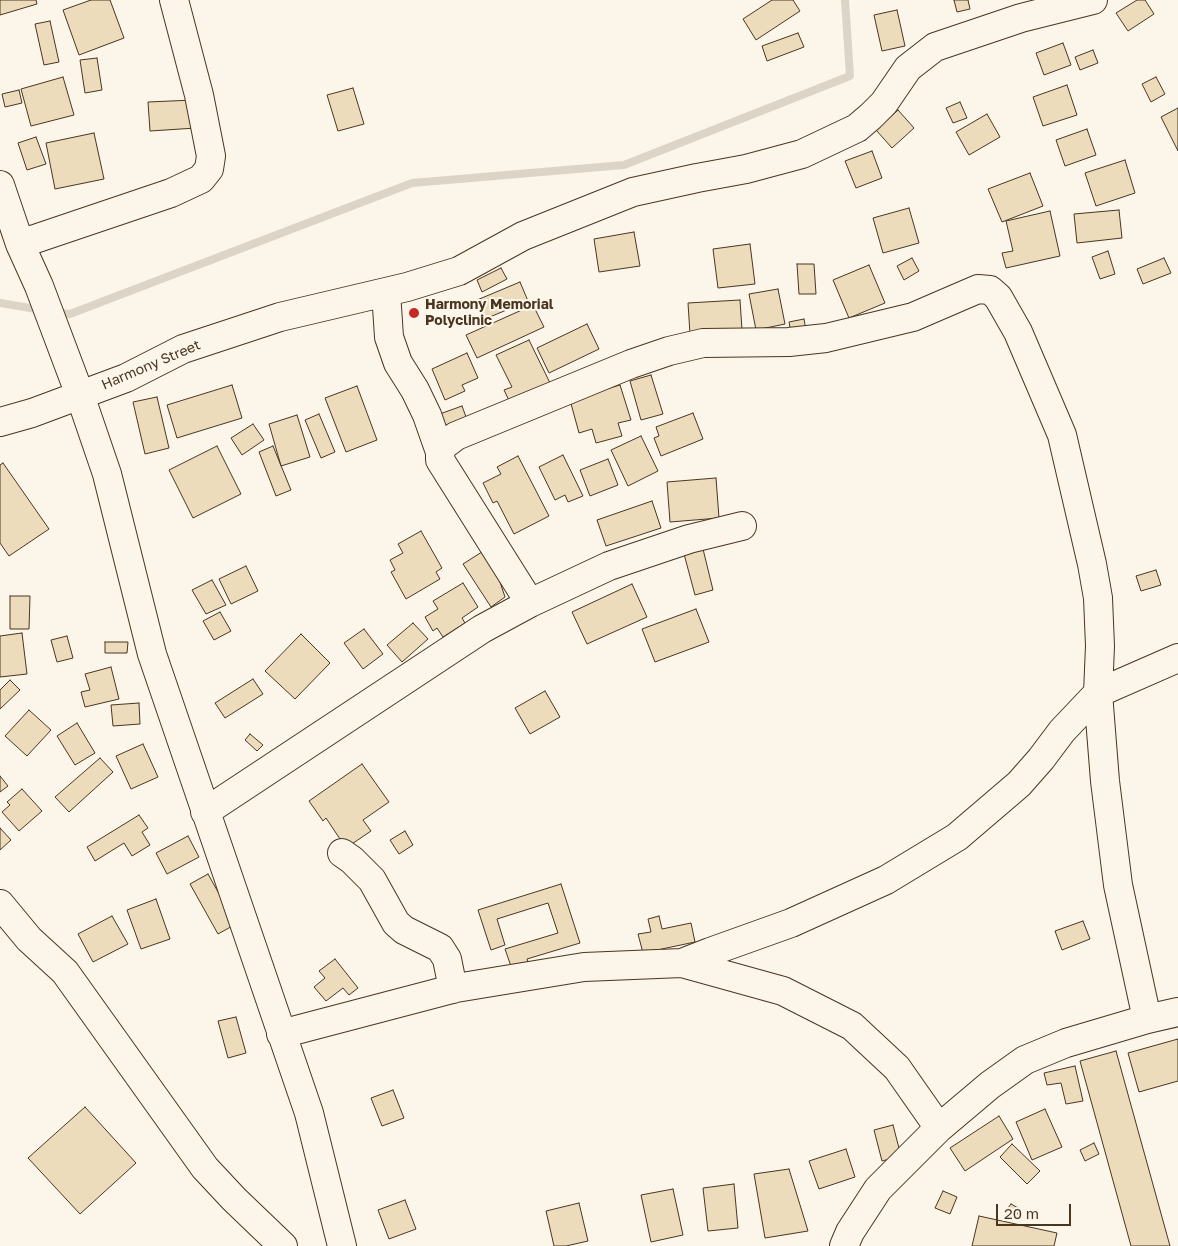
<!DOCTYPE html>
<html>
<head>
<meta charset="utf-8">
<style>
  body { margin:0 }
  #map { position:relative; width:1178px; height:1246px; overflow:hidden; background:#fbf6e9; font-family:"Golos Text",sans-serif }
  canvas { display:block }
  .scale { position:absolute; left:996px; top:1204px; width:75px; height:22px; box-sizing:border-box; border:2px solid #4a3520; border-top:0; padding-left:6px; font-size:15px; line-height:18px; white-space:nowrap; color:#4a3520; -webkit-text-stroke:4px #fbf6e9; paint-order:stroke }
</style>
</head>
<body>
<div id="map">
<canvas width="1178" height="1246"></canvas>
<div class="scale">20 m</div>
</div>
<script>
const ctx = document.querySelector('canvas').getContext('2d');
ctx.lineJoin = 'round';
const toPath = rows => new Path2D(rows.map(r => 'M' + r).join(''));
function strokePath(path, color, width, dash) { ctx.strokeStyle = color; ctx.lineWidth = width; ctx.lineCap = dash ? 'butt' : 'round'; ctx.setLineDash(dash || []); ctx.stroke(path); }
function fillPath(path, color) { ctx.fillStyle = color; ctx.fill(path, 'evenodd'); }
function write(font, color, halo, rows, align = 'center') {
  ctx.font = font + ' "Golos Text",sans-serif'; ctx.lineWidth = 4; ctx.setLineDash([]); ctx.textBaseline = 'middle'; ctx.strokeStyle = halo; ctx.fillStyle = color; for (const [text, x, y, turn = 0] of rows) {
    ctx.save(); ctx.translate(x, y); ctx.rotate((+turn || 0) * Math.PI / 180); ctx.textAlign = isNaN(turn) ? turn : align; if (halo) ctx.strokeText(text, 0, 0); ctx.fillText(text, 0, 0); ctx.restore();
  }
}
strokePath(toPath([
  [0,303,42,310],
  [54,312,70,314,412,183,624,165,850,76,845,0]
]), '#dcd4c6', 8);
const building = toPath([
  [0,0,36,0,37,4,0,15,0,0],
  [91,0,110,0,124,38,79,55,63,10,91,0],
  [772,0,793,0,800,11,756,40,743,19,772,0],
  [954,0,968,0,970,9,957,12,954,0],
  [1137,0,1145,0,1154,14,1128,31,1116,13,1137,0],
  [897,10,905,46,882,51,874,15,897,10],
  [50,21,59,62,44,65,35,24,50,21],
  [798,33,804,47,767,61,762,46,798,33],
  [1063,43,1071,65,1044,75,1036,53,1063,43],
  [1093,50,1098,63,1080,70,1075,57,1093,50],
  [97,58,102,90,85,93,80,60,97,58],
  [63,77,74,115,31,126,21,89,63,77],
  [1156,77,1165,94,1151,102,1142,84,1156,77],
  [1067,85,1077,115,1043,126,1033,97,1067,85],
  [353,88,364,124,338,131,327,95,353,88],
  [19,90,22,103,5,107,2,94,19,90],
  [194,100,196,128,150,131,148,102,194,100],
  [960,102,967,118,953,123,946,108,960,102],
  [1178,108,1178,151,1161,117,1178,108],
  [898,110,914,128,892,148,876,130,898,110],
  [987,114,1000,137,969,155,956,132,987,114],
  [1087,129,1096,155,1065,166,1056,140,1087,129],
  [94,133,104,179,55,189,46,143,94,133],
  [36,137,46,164,27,170,18,143,36,137],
  [872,151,882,178,856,188,845,161,872,151],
  [1125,160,1135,193,1096,206,1085,173,1125,160],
  [1030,173,1043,206,1002,222,988,189,1030,173],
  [909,208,919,243,883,253,873,218,909,208],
  [1119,210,1122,238,1077,243,1074,214,1119,210],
  [1050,211,1060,256,1006,268,1002,253,1013,251,1006,221,1050,211],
  [634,232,640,266,599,272,594,239,634,232],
  [750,244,755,284,718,288,713,249,750,244],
  [1108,251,1115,274,1100,279,1092,257,1108,251],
  [912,258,919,271,904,280,897,266,912,258],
  [1164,258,1171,273,1143,284,1137,269,1164,258],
  [797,264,814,264,816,294,799,294,797,264],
  [869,265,885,303,849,318,833,280,869,265],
  [501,268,507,279,482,292,477,280,501,268],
  [520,282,528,301,485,319,477,300,520,282],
  [778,289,785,324,756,330,749,294,778,289],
  [740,300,742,330,690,334,688,303,740,300],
  [533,305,544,327,477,358,466,335,533,305],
  [804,319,807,336,792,339,789,322,804,319],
  [587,324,599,349,549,373,537,348,587,324],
  [529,340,551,385,511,405,504,390,512,387,496,355,529,340],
  [467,353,478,378,462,385,465,391,445,400,432,369,467,353],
  [651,375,663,414,641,420,630,381,651,375],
  [232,385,242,418,177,438,167,405,232,385],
  [620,385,631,420,618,423,622,436,596,443,592,429,579,433,570,400,620,385],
  [357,386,377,440,346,452,325,398,357,386],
  [157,397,169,448,145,454,133,402,157,397],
  [462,406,469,425,444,434,437,415,462,406],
  [693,413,703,439,661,456,654,438,659,436,656,427,693,413],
  [319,414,335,452,321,458,305,420,319,414],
  [297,415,310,457,281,466,269,424,297,415],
  [253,424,264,440,242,455,231,438,253,424],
  [641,436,658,471,628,486,611,450,641,436],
  [217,446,241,494,193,518,169,470,217,446],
  [273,446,291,490,276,496,259,452,273,446],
  [563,455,583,496,568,502,565,495,555,500,539,467,563,455],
  [518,456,549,516,514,534,497,501,493,503,483,483,501,474,497,467,518,456],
  [608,459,618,485,590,496,580,470,608,459],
  [3,463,49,529,9,556,0,543,0,465,3,463],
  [716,478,719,518,670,522,667,482,716,478],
  [652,501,661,528,606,546,597,520,652,501],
  [421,531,442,568,436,572,440,579,406,599,391,572,395,570,390,560,403,553,398,544,421,531],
  [703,549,713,590,695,595,684,554,703,549],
  [485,550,495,567,505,597,491,607,463,564,485,550],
  [246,566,258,591,231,604,219,579,246,566],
  [1156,570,1161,585,1141,591,1136,576,1156,570],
  [212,580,226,605,206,614,192,590,212,580],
  [463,583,478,607,462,618,465,623,443,637,437,628,433,631,425,617,438,609,433,601,463,583],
  [632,584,647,617,587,644,572,612,632,584],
  [10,596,30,596,29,629,10,629,10,596],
  [696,609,709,642,655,662,642,629,696,609],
  [220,612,231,631,214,640,203,621,220,612],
  [413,623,428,639,402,662,387,645,413,623],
  [364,629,383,654,363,669,344,643,364,629],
  [22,633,27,674,0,677,0,636,22,633],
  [301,634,330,663,295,699,265,671,301,634],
  [67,636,73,658,57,662,51,640,67,636],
  [105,642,128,642,127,653,105,653,105,642],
  [111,667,119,699,85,707,81,692,90,690,85,674,111,667],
  [253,679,263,694,225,718,215,703,253,679],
  [10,680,20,690,0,709,0,690,10,680],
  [545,691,560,717,530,734,515,708,545,691],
  [139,703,140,724,113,726,111,705,139,703],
  [29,710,51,730,27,756,5,736,29,710],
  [77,723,95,753,75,765,57,736,77,723],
  [250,734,263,745,257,751,245,740,250,734],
  [143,744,158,777,131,789,116,756,143,744],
  [100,758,113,772,69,812,55,797,100,758],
  [362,764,389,802,363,820,371,831,346,848,326,818,323,821,309,801,362,764],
  [0,776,8,786,0,792,0,776],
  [22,789,42,811,19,831,2,812,10,805,7,802,22,789],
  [139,815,148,828,142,832,150,845,132,856,124,843,95,861,87,847,139,815],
  [0,828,11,840,0,850,0,828],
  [405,831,413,845,399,854,390,840,405,831],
  [188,836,199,857,167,874,156,853,188,836],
  [208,874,236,924,218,934,190,884,208,874],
  [561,884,580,943,527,959,530,967,513,972,505,949,558,933,548,903,497,919,505,945,491,950,478,910,561,884],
  [156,899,170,939,141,949,127,910,156,899],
  [112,916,128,944,93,962,78,934,112,916],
  [659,916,662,929,691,923,695,942,643,953,638,934,651,932,648,919,659,916],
  [1083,921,1090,939,1062,950,1055,931,1083,921],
  [335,959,358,988,349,995,343,988,326,1001,314,987,325,978,319,971,335,959],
  [236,1017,246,1053,228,1058,218,1021,236,1017],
  [1178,1039,1178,1081,1139,1092,1128,1053,1178,1039],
  [1116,1051,1170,1246,1131,1246,1080,1061,1116,1051],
  [1075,1066,1083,1101,1066,1104,1061,1083,1047,1085,1044,1073,1075,1066],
  [393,1090,404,1118,382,1126,371,1098,393,1090],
  [85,1107,136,1163,80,1214,28,1158,85,1107],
  [1045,1109,1062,1147,1032,1160,1016,1122,1045,1109],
  [999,1116,1013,1139,965,1171,950,1148,999,1116],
  [893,1125,901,1156,882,1161,874,1130,893,1125],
  [1094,1143,1099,1154,1085,1161,1080,1150,1094,1143],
  [1012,1144,1040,1171,1027,1184,1000,1157,1012,1144],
  [846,1149,855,1177,819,1189,809,1161,846,1149],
  [789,1169,808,1231,765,1238,754,1174,789,1169],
  [734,1184,738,1228,708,1231,703,1188,734,1184],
  [673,1189,683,1235,651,1242,641,1195,673,1189],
  [943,1191,957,1197,950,1214,935,1208,943,1191],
  [405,1200,416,1229,389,1239,378,1210,405,1200],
  [579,1203,588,1241,566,1246,554,1246,546,1211,579,1203],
  [1011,1204,1020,1209,1015,1218,1005,1212,1011,1204],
  [979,1216,1057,1233,1054,1246,972,1246,979,1216]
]);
fillPath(building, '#ecdcbc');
strokePath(building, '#4a3520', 1);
const minor = toPath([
  [0,185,20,244,39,286,80,395,107,474,152,654,309,1113,342,1246],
  [20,244,171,193,201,179,209,169,211,156,199,95,174,0],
  [386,292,389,337,398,363,415,390,427,415,440,452],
  [0,422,32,413,126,378,183,349,280,317,407,287,459,271,523,236,633,192,697,178,746,169,802,154,857,128,871,116,884,103,908,68,935,47,1021,18,1093,0],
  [530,603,440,460,440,452,444,445,456,436,631,364,669,351,703,343,789,342,826,338,913,317,978,289,990,290,998,297,1018,332,1062,435,1092,564,1098,598,1100,646,1098,693,1105,781,1118,885,1147,1019],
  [205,812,482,629,530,603,609,566,689,539,742,526],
  [342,853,352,860,372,880,396,923,404,930,440,948,447,959,453,989],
  [0,904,29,939,65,972,205,1168,234,1199,283,1246],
  [682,963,710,952,791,923,886,880,957,837,1019,784,1041,759,1062,731,1098,693,1178,658],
  [281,1034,456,988,584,967,682,963,783,991,852,1026,897,1068,939,1128],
  [844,1246,850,1232,878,1189,939,1128,990,1085,1025,1060,1066,1043,1147,1019,1178,1012]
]);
strokePath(minor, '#4a3520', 30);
strokePath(minor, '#fbf6e9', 28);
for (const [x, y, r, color] of [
  [414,313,6,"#c62828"]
]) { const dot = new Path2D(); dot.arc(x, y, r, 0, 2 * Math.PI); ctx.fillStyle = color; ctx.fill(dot); strokePath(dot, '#fbf6e9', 2); }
write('bold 14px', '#4a3520', '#fbf6e9', [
  ["Harmony Memorial",425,305],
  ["Polyclinic",425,321]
], 'left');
write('14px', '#4a3520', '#fbf6e9', [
  ["Harmony Street",151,365,-23]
]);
</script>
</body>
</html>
